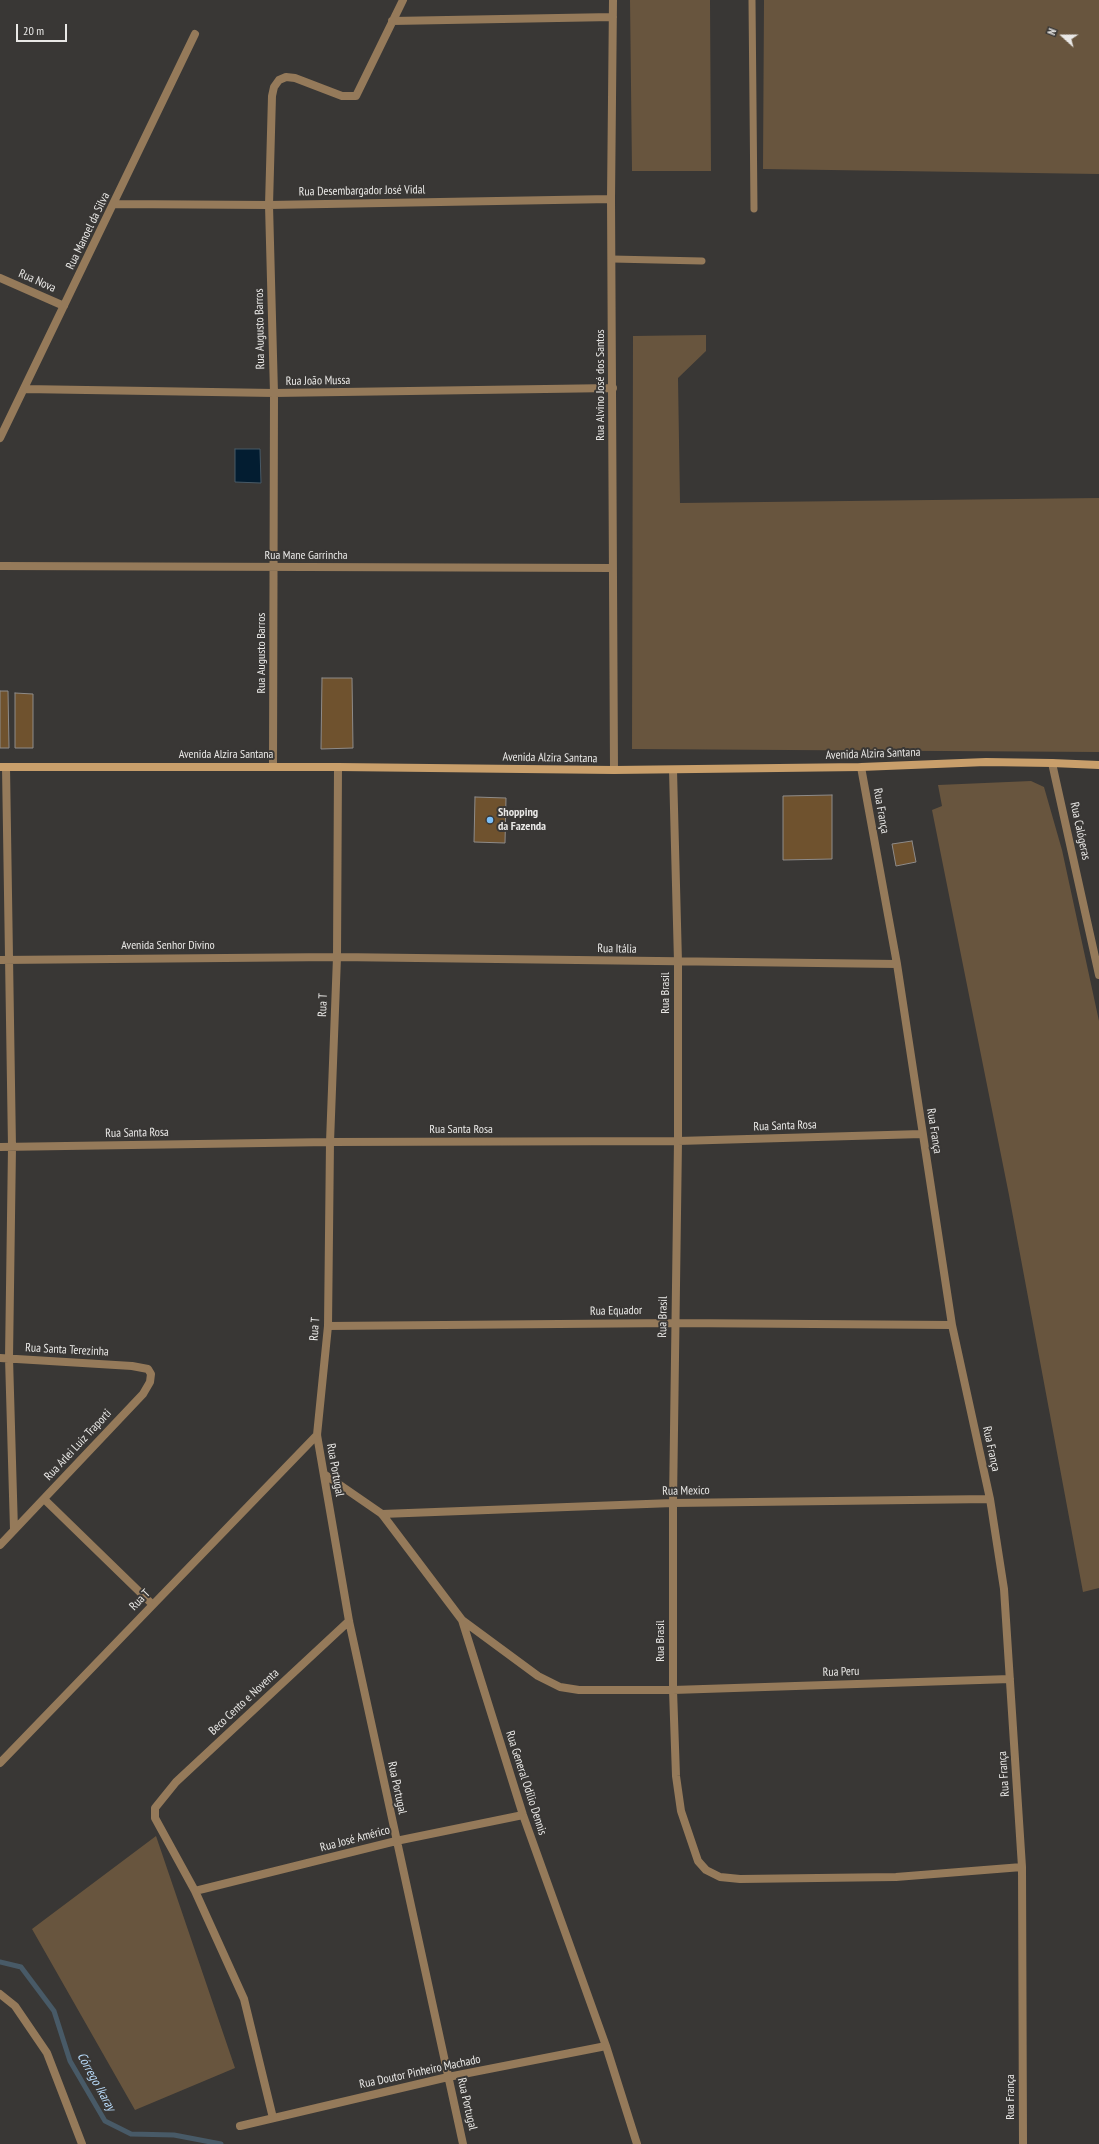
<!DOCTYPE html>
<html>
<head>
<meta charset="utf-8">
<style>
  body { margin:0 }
  #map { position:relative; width:1099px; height:2144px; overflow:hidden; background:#393735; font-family:"PT Sans Narrow",sans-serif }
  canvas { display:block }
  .north { position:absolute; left:1043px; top:16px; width:40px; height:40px; -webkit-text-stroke:3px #393735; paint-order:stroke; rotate:291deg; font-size:11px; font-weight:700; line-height:16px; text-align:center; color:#e9e8e6 }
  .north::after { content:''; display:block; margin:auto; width:14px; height:18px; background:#e9e8e6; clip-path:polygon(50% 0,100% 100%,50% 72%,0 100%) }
  .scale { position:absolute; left:16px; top:24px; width:51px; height:18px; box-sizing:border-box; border:2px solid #e9e8e6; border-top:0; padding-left:5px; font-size:12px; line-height:14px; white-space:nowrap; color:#e9e8e6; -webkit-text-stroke:3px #393735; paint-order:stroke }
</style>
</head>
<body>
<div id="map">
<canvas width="1099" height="2144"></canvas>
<div class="north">N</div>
<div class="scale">20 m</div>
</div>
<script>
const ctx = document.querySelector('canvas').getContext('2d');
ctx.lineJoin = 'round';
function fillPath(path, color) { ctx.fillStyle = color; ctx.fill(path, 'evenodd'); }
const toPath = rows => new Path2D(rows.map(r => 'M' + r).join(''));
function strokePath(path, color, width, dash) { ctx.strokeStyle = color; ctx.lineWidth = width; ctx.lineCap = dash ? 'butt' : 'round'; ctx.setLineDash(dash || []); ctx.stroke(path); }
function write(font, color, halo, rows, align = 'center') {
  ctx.font = font + ' "PT Sans Narrow",sans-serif'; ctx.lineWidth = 4; ctx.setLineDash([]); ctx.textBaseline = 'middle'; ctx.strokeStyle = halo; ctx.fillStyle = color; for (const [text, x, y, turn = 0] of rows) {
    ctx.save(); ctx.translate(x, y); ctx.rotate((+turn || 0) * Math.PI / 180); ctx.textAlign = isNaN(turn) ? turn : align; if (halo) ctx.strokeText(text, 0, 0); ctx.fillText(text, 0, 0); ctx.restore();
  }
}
fillPath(toPath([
  [630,0,710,0,711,171,632,171],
  [764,0,1099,0,1099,174,763,169],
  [706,335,706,351,678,378,680,503,1099,498,1099,752,632,749,633,336],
  [1031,781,1044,787,1062,850,1099,1021,1099,1588,1083,1592,1009,1195,932,810,942,806,938,785],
  [156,1836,235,2068,135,2110,32,1929]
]), '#68553e');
const water = toPath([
  [235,449,260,449,261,483,235,482,235,449]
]);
fillPath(water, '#031d31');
strokePath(water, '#485a67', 1);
strokePath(toPath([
  [0,1962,21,1967,54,2011,70,2061,105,2121,131,2134,174,2135,221,2144]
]), '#485a67', 5);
const building = toPath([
  [322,678,352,678,353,748,321,749,322,678],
  [0,691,8,691,9,748,0,748,0,691],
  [15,693,33,694,33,748,15,748,15,693],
  [832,795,832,859,783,860,783,796,832,795],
  [475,797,506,798,505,843,474,842,475,797],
  [912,841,916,862,896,866,892,844,912,841]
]);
fillPath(building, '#6f522e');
strokePath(building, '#8e8b89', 1);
strokePath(toPath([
  [752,0,754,209],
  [612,259,702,261]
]), '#957a5a', 7);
strokePath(toPath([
  [613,0,611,199,614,770],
  [392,21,613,17],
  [114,204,269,205,611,199],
  [0,278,64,306],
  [24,389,274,393,613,388],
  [0,438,195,34],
  [0,566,613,568],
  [1052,763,1099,975],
  [6,767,12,1147,9,1358,14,1530],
  [273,767,274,393,269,205,272,96,274,87,279,80,286,77,295,78,342,96,356,96,403,0],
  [338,767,337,957,330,1142,328,1326,317,1435,349,1621,463,2144],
  [861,767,897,964,952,1325,990,1499,1004,1589,1022,1867,1023,2144],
  [673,770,678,962,678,1141,673,1503,673,1690,676,1776,681,1811,698,1861,706,1870,720,1877,740,1879,896,1877,1022,1867],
  [0,960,337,957,897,964],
  [0,1147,330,1142,678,1141,922,1134],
  [328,1326,675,1323,952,1325],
  [0,1358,132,1366,148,1369,151,1374,150,1382,143,1394,0,1545],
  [324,1474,382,1514,462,1620,523,1815,606,2046,637,2144],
  [44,1499,152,1604],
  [382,1514,673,1503,990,1499],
  [462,1620,538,1676,560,1687,579,1690,673,1690,1010,1679],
  [0,1763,317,1435],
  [195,1891,396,1841,523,1815],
  [0,1994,15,2006,47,2053,82,2144],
  [273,2118,244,1999,195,1891,155,1818,155,1808,176,1782,349,1621],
  [240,2126,448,2077,606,2046]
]), '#957a5a', 8);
strokePath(toPath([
  [0,767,338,767,614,770,861,767,986,762,1052,763,1099,765]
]), '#c99f6b', 8);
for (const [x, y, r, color] of [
  [490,820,4,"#7abff8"]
]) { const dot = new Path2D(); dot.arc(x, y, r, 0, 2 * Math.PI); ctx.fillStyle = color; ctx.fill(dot); strokePath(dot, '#393735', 1.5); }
write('12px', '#e9e8e6', '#393735', [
  ["Rua Desembargador José Vidal",362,191,-1],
  ["Rua Manoel da Silva",88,231,-64],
  ["Rua Nova",37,281,24],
  ["Rua Augusto Barros",260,329,-91],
  ["Rua João Mussa",318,381,-1],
  ["Rua Alvino José dos Santos",601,385,-90],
  ["Rua Mane Garrincha",306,556],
  ["Rua Augusto Barros",262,653,-90],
  ["Avenida Alzira Santana",873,754,-2],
  ["Avenida Alzira Santana",226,755],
  ["Avenida Alzira Santana",550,758,1],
  ["Rua França",881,811,80],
  ["Rua Calógeras",1080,831,78],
  ["Avenida Senhor Divino",168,946],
  ["Rua Itália",617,949,1],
  ["Rua Brasil",666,993,-90],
  ["Rua T",323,1005,-88],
  ["Rua Santa Rosa",785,1126,-2],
  ["Rua Santa Rosa",461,1130],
  ["Rua França",934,1131,81],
  ["Rua Santa Rosa",137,1133,-1],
  ["Rua Equador",616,1311,-1],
  ["Rua Brasil",663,1317,-89],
  ["Rua T",315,1329,-86],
  ["Rua Santa Terezinha",67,1350,3],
  ["Rua Arlei Luiz Traporti",78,1445,-47],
  ["Rua França",991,1449,78],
  ["Rua Portugal",335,1470,80],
  ["Rua Mexico",686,1491,-1],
  ["Rua T",140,1600,-46],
  ["Rua Brasil",661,1641,-90],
  ["Rua Peru",841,1672,-2],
  ["Beco Cento e Noventa",244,1702,-43],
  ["Rua França",1004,1774,-94],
  ["Rua General Odílio Dennis",526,1783,72],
  ["Rua Portugal",397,1788,78],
  ["Rua José Américo",355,1839,-15],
  ["Rua Doutor Pinheiro Machado",420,2072,-12],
  ["Rua França",1011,2097,-90],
  ["Rua Portugal",467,2104,77]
]);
write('bold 12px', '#e9e8e6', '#393735', [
  ["Shopping",498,813],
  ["da Fazenda",498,827]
], 'left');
write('italic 13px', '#b6d8f7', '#393735', [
  ["Córrego Ikaray",96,2082,61]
]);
</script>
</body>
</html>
